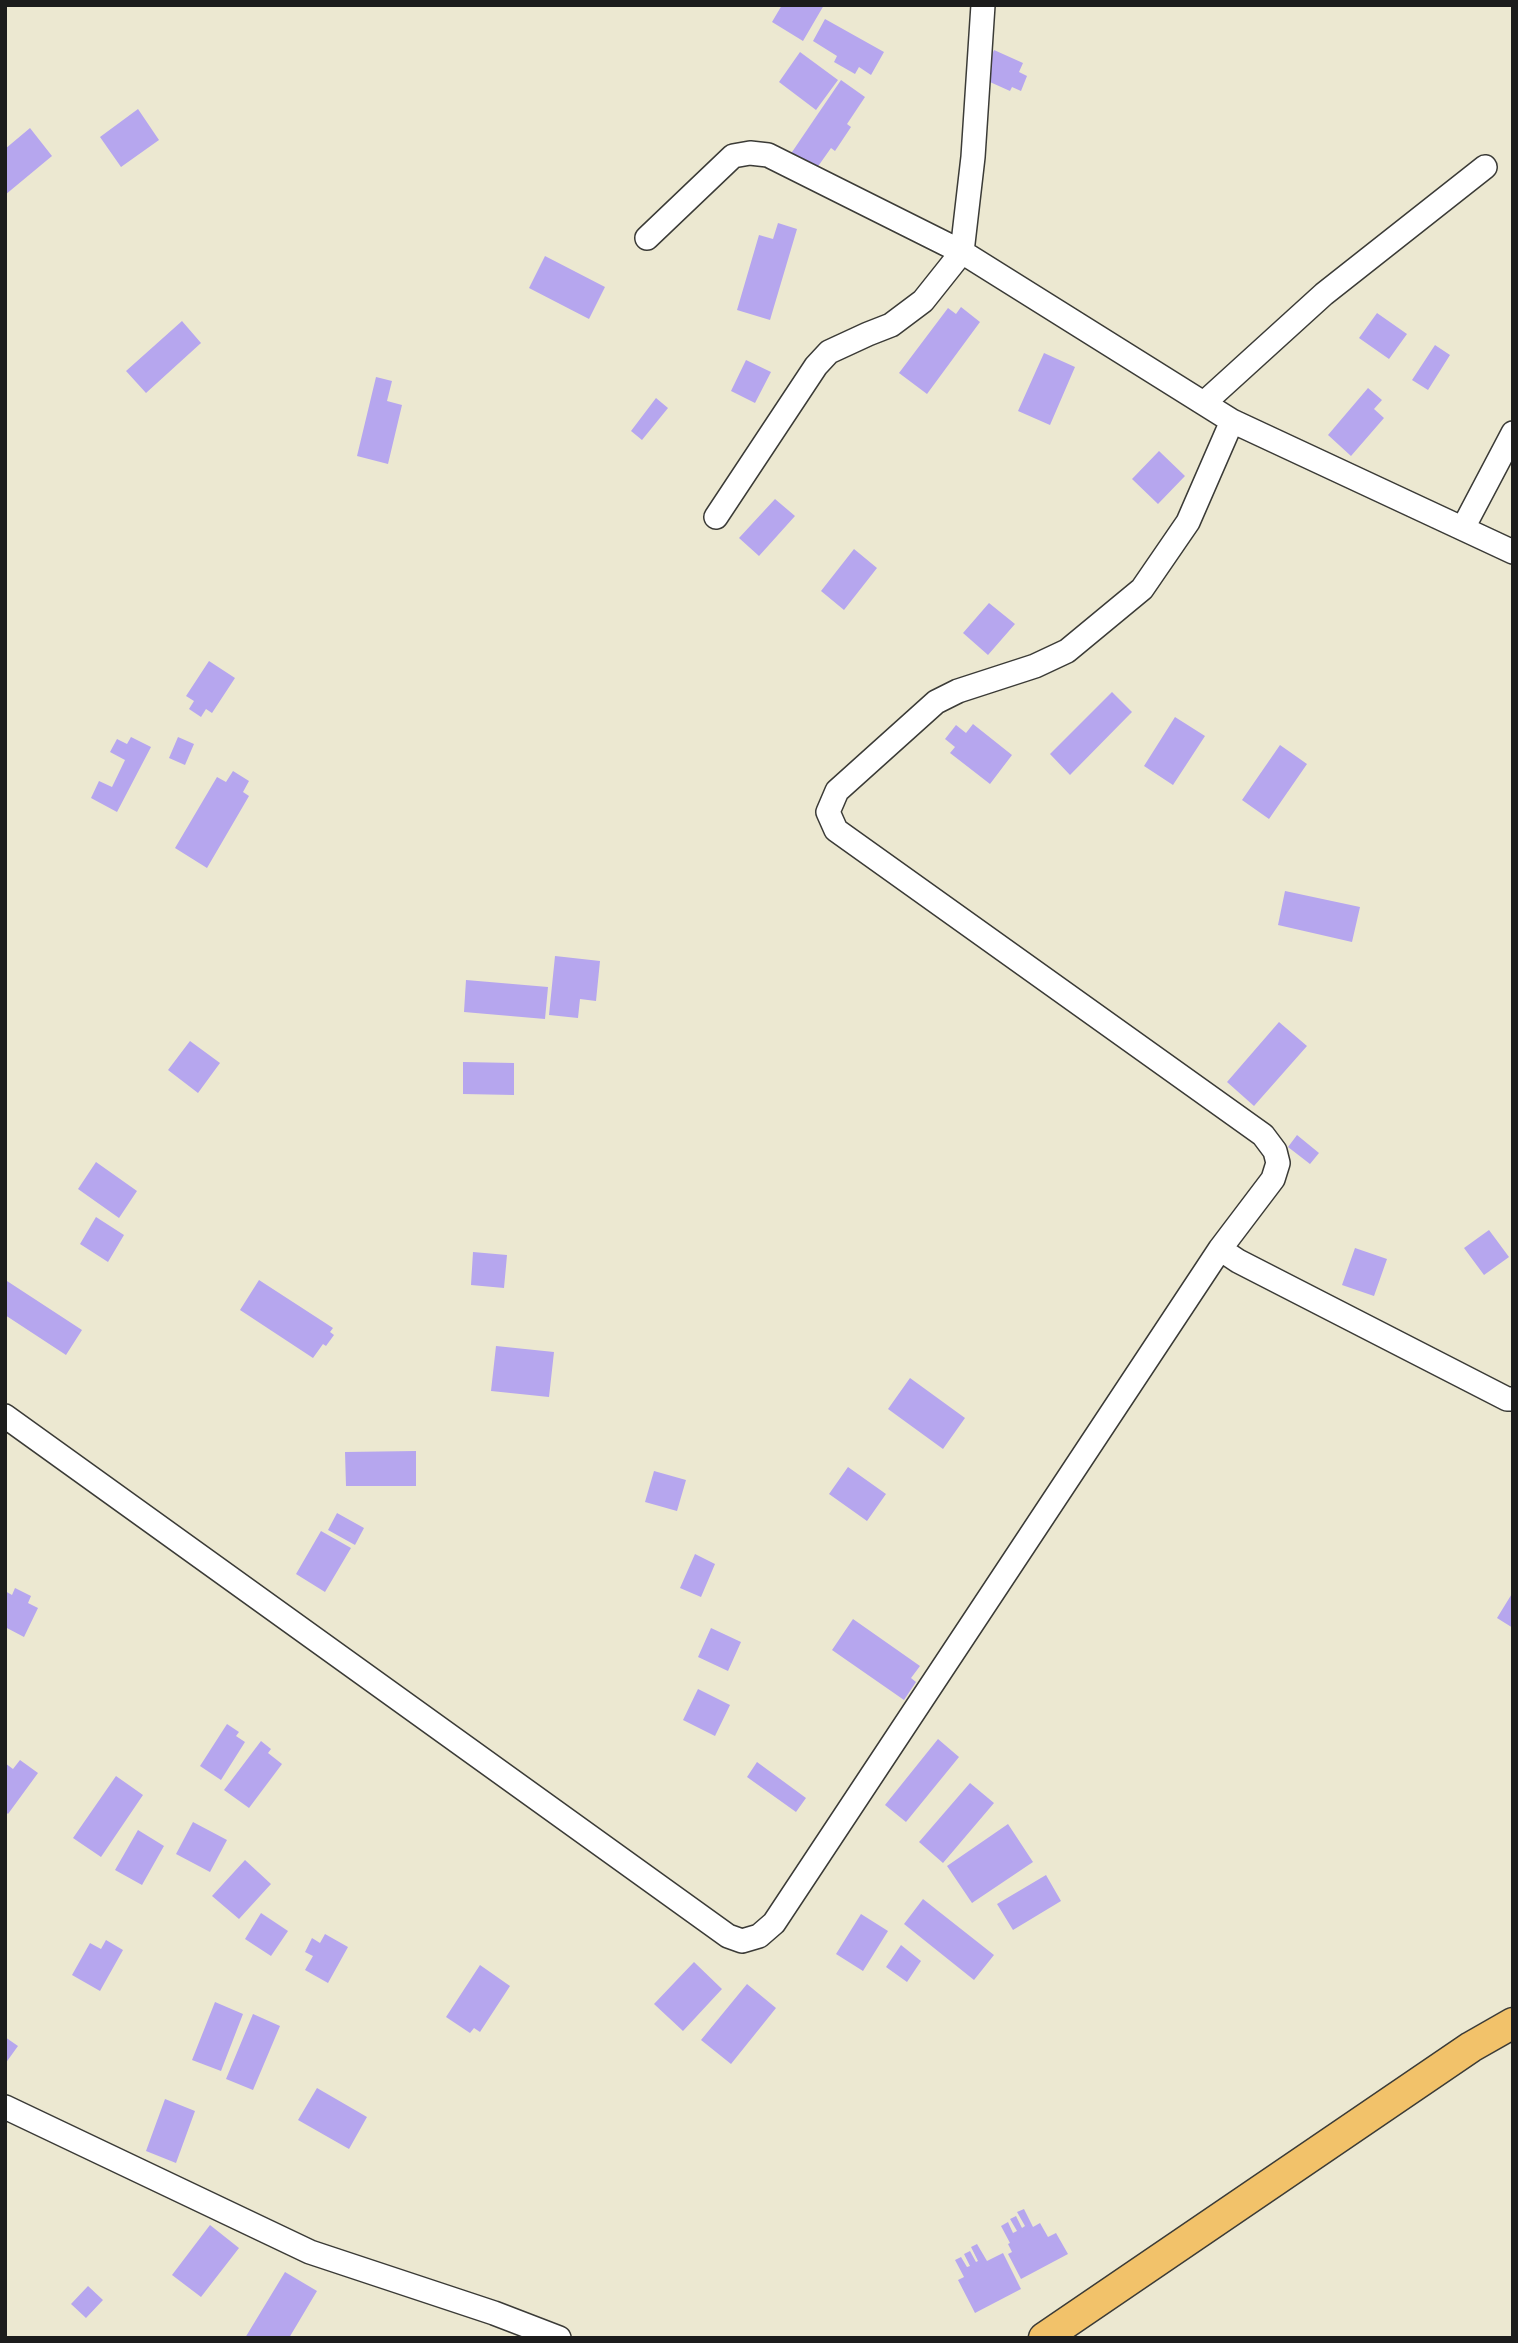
<!DOCTYPE html>
<html>
<head>
<meta charset="utf-8">
<style>
  body { margin:0 }
  #map { position:relative; width:1518px; height:2343px; overflow:hidden; background:#ece8d1; font-family:Delius,sans-serif }
  canvas { display:block }
  .frame { position:absolute; inset:0; border:7px solid #1c1c1c; pointer-events:none }
</style>
</head>
<body>
<div id="map">
<canvas width="1518" height="2343"></canvas>
<div class="frame"></div>
</div>
<script>
const ctx = document.querySelector('canvas').getContext('2d');
ctx.lineJoin = 'round';
function fillPath(path, color) { ctx.fillStyle = color; ctx.fill(path, 'evenodd'); }
const toPath = rows => new Path2D(rows.map(r => 'M' + r).join(''));
function strokePath(path, color, width, dash) { ctx.strokeStyle = color; ctx.lineWidth = width; ctx.lineCap = dash ? 'butt' : 'round'; ctx.setLineDash(dash || []); ctx.stroke(path); }
fillPath(toPath([
  [782,5,824,5,803,41,772,22],
  [825,19,884,52,871,75,859,67,855,74,834,62,837,56,813,41],
  [994,50,1023,63,1019,72,1027,76,1021,91,1012,87,1010,91,981,78],
  [800,52,838,80,816,110,779,82],
  [841,80,865,97,847,124,851,127,835,151,831,148,814,172,790,155],
  [138,109,159,140,121,167,100,137],
  [30,128,52,156,5,195,5,149],
  [778,223,797,229,770,320,737,310,759,235,773,239],
  [545,256,605,287,589,319,529,288],
  [961,307,980,322,927,394,899,373,948,308,956,314],
  [1377,313,1407,334,1389,359,1359,338],
  [182,321,201,343,146,393,126,371],
  [1435,345,1450,355,1428,390,1412,380],
  [1044,353,1075,367,1050,425,1018,411],
  [746,360,771,372,755,403,731,391],
  [376,377,392,381,387,401,402,405,388,464,357,456],
  [1368,388,1382,400,1374,409,1384,418,1351,456,1328,435],
  [656,398,668,408,642,440,631,431],
  [1159,451,1185,476,1158,504,1132,479],
  [775,499,795,516,759,556,739,538],
  [854,549,877,568,844,610,821,591],
  [989,603,1015,624,988,655,963,633],
  [209,661,235,678,212,713,206,709,201,717,189,709,194,701,186,696],
  [1112,692,1132,712,1070,775,1050,754],
  [1175,717,1205,736,1173,785,1144,766],
  [973,724,1012,755,990,784,950,753,955,747,945,739,956,725,966,733],
  [131,737,151,747,117,812,91,798,99,781,112,787,125,760,110,752,117,739,127,744],
  [178,737,194,744,185,765,169,758],
  [1280,745,1307,764,1269,819,1242,800],
  [233,771,249,781,243,792,249,796,207,868,175,848,217,777,226,782],
  [1285,891,1360,907,1352,942,1278,925],
  [555,956,600,961,596,1001,580,999,578,1018,549,1015],
  [466,980,548,987,545,1019,464,1012],
  [1279,1022,1307,1046,1254,1106,1227,1082],
  [190,1041,220,1063,198,1093,168,1070],
  [463,1062,514,1063,514,1095,463,1094],
  [1297,1135,1319,1153,1310,1164,1288,1147],
  [96,1162,137,1191,119,1218,78,1189],
  [96,1217,124,1235,108,1262,80,1244],
  [1489,1230,1509,1257,1484,1275,1464,1248],
  [1355,1248,1387,1259,1374,1296,1342,1285],
  [473,1252,507,1255,504,1288,471,1285],
  [259,1280,333,1328,330,1332,334,1335,326,1346,323,1344,313,1358,240,1310],
  [7,1281,82,1330,66,1355,5,1315],
  [496,1346,554,1352,549,1397,491,1391],
  [910,1378,965,1418,943,1449,888,1409],
  [416,1451,416,1486,346,1486,345,1452],
  [848,1467,886,1494,867,1521,829,1494],
  [654,1471,686,1480,677,1511,645,1502],
  [337,1513,364,1528,355,1545,328,1530],
  [321,1531,351,1548,325,1592,296,1574],
  [695,1554,715,1564,701,1597,680,1588],
  [15,1588,31,1596,28,1603,38,1608,24,1637,5,1627,5,1591,12,1595],
  [1513,1592,1513,1628,1497,1618],
  [853,1619,920,1666,911,1678,916,1682,904,1700,832,1650],
  [711,1628,741,1642,728,1671,698,1657],
  [698,1689,730,1705,715,1736,683,1720],
  [227,1724,239,1732,236,1736,245,1742,221,1780,200,1766],
  [938,1739,959,1757,906,1822,885,1805],
  [261,1741,271,1749,268,1753,282,1764,249,1808,224,1790],
  [20,1760,38,1773,8,1814,5,1811,5,1763,13,1769],
  [757,1762,806,1798,796,1812,747,1777],
  [116,1776,143,1795,101,1857,73,1838],
  [970,1783,994,1803,943,1863,919,1842],
  [193,1822,227,1840,210,1872,176,1854],
  [1008,1824,1033,1862,972,1903,947,1866],
  [138,1830,164,1846,142,1885,115,1870],
  [245,1860,271,1884,239,1919,212,1896],
  [1046,1875,1061,1901,1013,1930,997,1904],
  [923,1899,994,1955,974,1980,904,1924],
  [261,1913,288,1931,271,1956,245,1939],
  [861,1914,888,1931,863,1971,836,1954],
  [325,1934,348,1947,328,1983,305,1970,313,1956,305,1952,312,1938,320,1943],
  [106,1940,123,1950,100,1991,72,1975,90,1943,101,1949],
  [901,1945,921,1961,907,1982,886,1967],
  [694,1962,722,1989,683,2031,654,2004],
  [480,1965,510,1986,480,2032,474,2028,470,2033,446,2017],
  [747,1984,776,2008,731,2064,701,2040],
  [215,2002,243,2014,221,2071,192,2060],
  [253,2014,280,2026,253,2090,226,2079],
  [5,2037,18,2046,5,2064],
  [317,2088,367,2117,349,2149,298,2120],
  [165,2099,195,2111,176,2163,146,2151],
  [1024,2209,1033,2227,1040,2223,1048,2237,1056,2233,1068,2254,1021,2279,1008,2254,1012,2252,1008,2244,1010,2243,1001,2226,1008,2222,1013,2233,1017,2231,1010,2219,1016,2216,1022,2228,1025,2226,1017,2212],
  [210,2225,239,2248,201,2297,172,2275],
  [977,2244,987,2261,1003,2253,1021,2289,975,2313,958,2280,964,2277,955,2260,961,2257,967,2267,970,2266,964,2254,970,2251,976,2262,978,2261,971,2247],
  [285,2272,317,2291,289,2338,245,2338],
  [88,2286,103,2300,86,2318,71,2304]
]), '#b6a6ee');
const minor = toPath([
  [647,238,733,156,750,153,768,155,962,252,1232,421,1513,552],
  [1204,403,1324,294,1485,167],
  [716,517,816,366,829,352,868,334,891,325,923,301,962,252,973,157,983,5],
  [1463,528,1513,433],
  [1220,1249,1273,1179,1278,1163,1275,1151,1263,1135,836,830,828,812,837,791,936,702,958,691,1035,666,1067,651,1142,589,1188,522,1232,421],
  [5,1416,728,1936,742,1941,759,1936,774,1923,1220,1249,1238,1261,1507,1399,1513,1399],
  [5,2107,310,2252,494,2313,559,2338]
]);
const major = toPath([
  [1044,2338,1471,2047,1513,2023]
]);
strokePath(minor, '#3b3b37', 26);
strokePath(major, '#3b3b37', 33);
strokePath(minor, '#fff', 23);
strokePath(major, '#f2c26a', 30);
</script>
</body>
</html>
